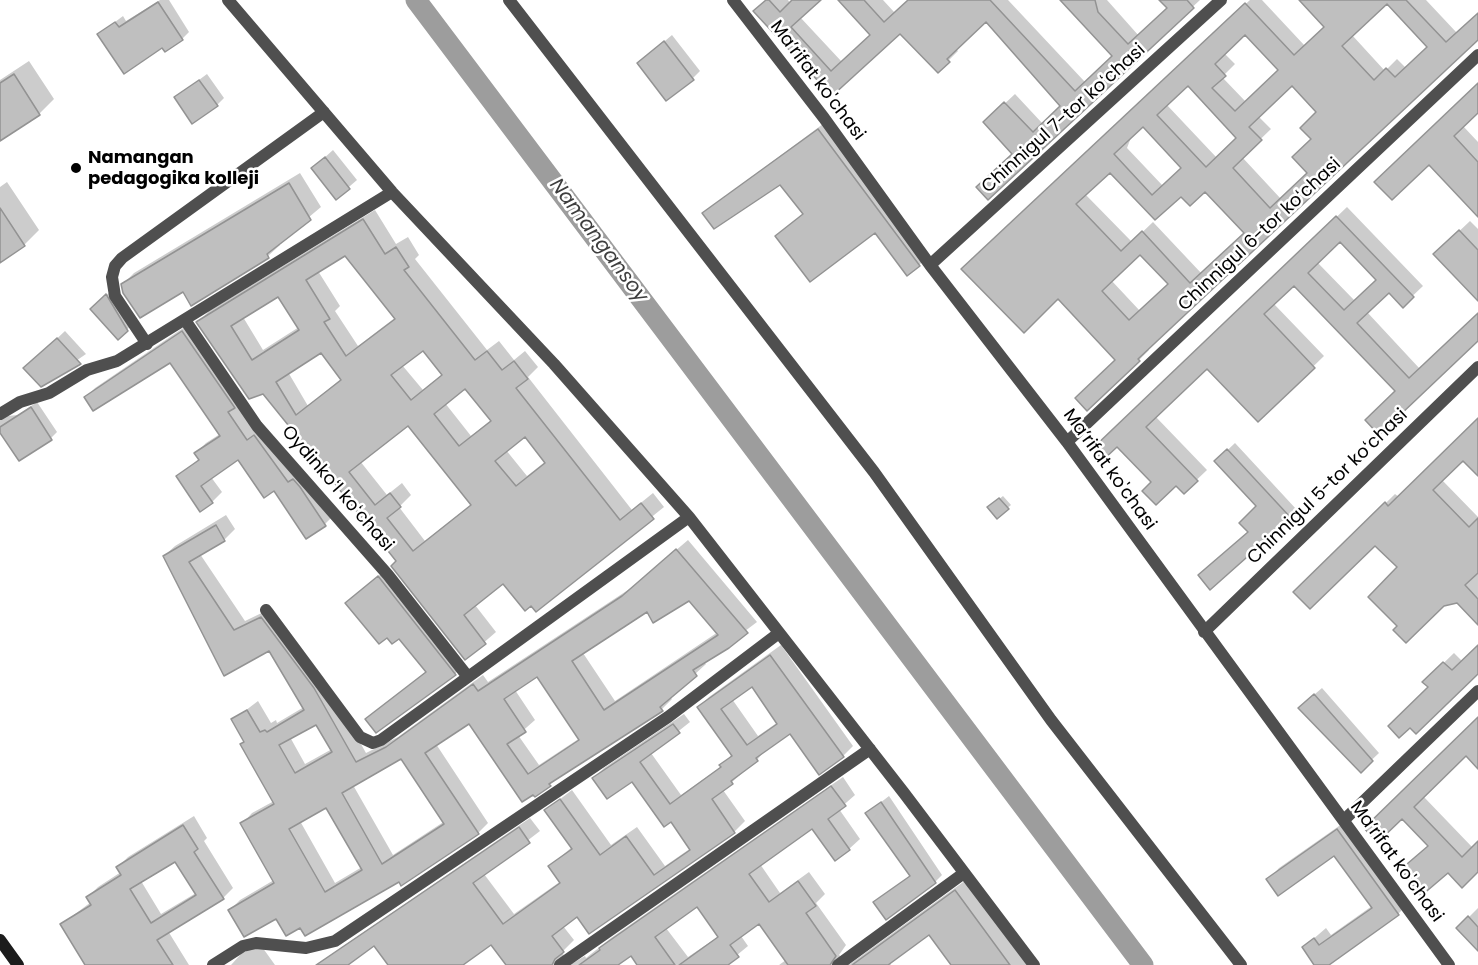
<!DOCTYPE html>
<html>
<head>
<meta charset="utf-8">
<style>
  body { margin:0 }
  canvas { display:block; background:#fff }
</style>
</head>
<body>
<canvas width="1478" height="965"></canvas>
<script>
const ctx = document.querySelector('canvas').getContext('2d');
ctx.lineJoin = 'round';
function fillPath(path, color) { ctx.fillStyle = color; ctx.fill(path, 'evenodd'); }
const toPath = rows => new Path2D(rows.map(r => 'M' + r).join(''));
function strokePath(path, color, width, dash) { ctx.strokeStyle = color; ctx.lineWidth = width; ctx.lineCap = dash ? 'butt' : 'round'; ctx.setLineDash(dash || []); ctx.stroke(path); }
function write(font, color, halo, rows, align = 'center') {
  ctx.font = font + ' Poppins,sans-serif'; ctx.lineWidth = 5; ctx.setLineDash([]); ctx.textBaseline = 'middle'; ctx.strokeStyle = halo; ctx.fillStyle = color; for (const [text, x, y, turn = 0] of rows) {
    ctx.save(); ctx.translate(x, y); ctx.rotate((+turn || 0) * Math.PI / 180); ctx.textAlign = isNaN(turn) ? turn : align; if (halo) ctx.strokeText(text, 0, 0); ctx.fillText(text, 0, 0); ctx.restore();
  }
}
fillPath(toPath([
  [160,0,169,0,189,32,182,39,99,34,123,16,126,21],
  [767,0,788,0,790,3,793,0,819,0,800,17,842,62,872,34,840,0,883,0,895,13,909,0,1008,0,1085,82,1114,55,1062,0,1107,0,1139,36,1169,8,1161,0,1200,0,988,198,1014,153,985,122,1015,94,1043,124,1062,106,986,20,956,49,958,51,938,71,900,32,832,94],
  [1250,0,1262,0,1305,46,1326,27,1301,0,1426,0,1457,33,1478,14,1478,38,1147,348,1149,350,1139,360,1117,359,1058,296,973,259],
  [1387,2,1429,47,1406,68,1397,59,1385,71,1352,35],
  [1245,33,1280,70,1246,102,1222,77,1235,64,1224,53],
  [1188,84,1238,138,1217,158,1166,104],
  [1293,84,1318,112,1309,172,1281,199,1242,157,1271,129,1258,116],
  [1143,125,1183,167,1163,186,1127,148,1132,135],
  [1110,170,1155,218,1181,195,1205,190,1246,233,1202,274,1153,222,1132,242,1085,194],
  [1140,252,1170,283,1140,311,1111,280],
  [672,35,700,71,693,78,639,63],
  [29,61,54,99,39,114,0,140,0,80],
  [207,74,224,98,217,105,176,97],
  [1478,85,1478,111,1463,126,1478,142,1478,213,1429,163],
  [827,121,928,256,919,265,875,231,777,236,804,213,781,183,703,213],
  [333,150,357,180,336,198,313,168],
  [300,173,321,207,278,243,280,245,268,256,191,304,183,290,123,284,134,273],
  [7,182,39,230,24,245,0,261,0,187],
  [1347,207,1423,286,1403,305,1389,291,1367,312,1420,369,1478,314,1478,339,1397,391,1294,284,1274,304,1324,356,1258,420,1207,366,1155,416,1207,470,1184,492,1176,484,1153,482,1117,445,1094,449],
  [1340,240,1378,280,1355,301,1317,262],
  [375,210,396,244,408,237,419,255,415,259,487,350,499,341,514,360,525,351,538,367,528,377,632,510,653,493,664,507,536,610,504,582,475,605,496,632,466,658,398,561,263,392,198,322,209,311],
  [346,254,396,317,358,346,335,311,340,306,318,271],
  [279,295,299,327,263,350,243,317],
  [423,348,443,374,423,390,402,365],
  [321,351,342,378,308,406,288,372],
  [466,387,491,420,471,436,445,403],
  [408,423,472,504,425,541,399,507,411,495,402,483,387,495,360,461],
  [525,435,546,461,527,476,506,450],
  [1470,221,1478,229,1478,299,1435,254],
  [114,288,135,322,118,338,92,309],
  [192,322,238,403,334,515,325,524,275,489,239,458,211,477,222,492,212,502,178,476,200,458,196,453,206,443,220,434,170,361,86,397,95,388],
  [65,331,86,354,41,385,33,361],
  [37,402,57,432,51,438,0,430,0,413,7,416,18,415],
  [1478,420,1478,474,1463,459,1442,480,1478,517,1478,623,1452,596,1400,626,1399,567,1375,544,1295,592,1395,494,1399,497],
  [1235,443,1297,510,1211,588,1249,531,1258,506,1216,461],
  [1003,496,1011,505,997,517,989,507],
  [226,515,235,529,224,540,200,554,245,621,272,608,324,678,366,753,398,737,483,675,488,682,634,586,688,540,757,622,704,662,706,664,670,697,672,699,662,709,558,777,535,795,470,722,436,744,488,823,478,833,399,880,301,926,277,917,230,910,240,900,274,880,242,824,252,813,274,801,242,744,245,741,233,720,258,701,271,723,276,720,277,723,304,707,270,649,225,674,164,556,175,546],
  [690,599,718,632,615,701,583,653,647,610],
  [538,675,580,738,539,765,518,735,535,720,515,690],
  [317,723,332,749,305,764,290,737],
  [402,757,445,821,393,855,353,785],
  [327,805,362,867,335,883,300,821],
  [386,570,462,667,455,674,375,712,427,671,399,637,354,596],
  [781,645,853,746,843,756,790,732,767,748,757,760,723,790,745,821,734,832,590,932,578,915,563,926,574,940,563,951,564,960,573,963,585,956,586,958,611,938,843,777,855,795,839,809,860,839,849,849,812,827,760,864,780,893,809,872,825,894,816,903,846,945,839,955,850,964,966,880,1029,965,953,965,929,933,889,962,891,965,779,965,786,960,759,922,741,936,748,946,725,965,639,965,631,954,616,965,507,965,492,943,461,965,390,965,375,944,347,965,316,965,530,818,540,831,484,874,514,914,561,881,550,866,572,847,546,810,572,790,611,845,637,827,665,866,691,848,671,820,632,780,594,778,604,768,684,714,690,722,651,753,681,795,722,766,732,754,699,707,709,697],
  [752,685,778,722,758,736,732,699],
  [697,905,719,936,688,957,666,928],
  [1478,647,1478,672,1430,687,1424,682,1454,653,1463,662],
  [1322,688,1379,753,1361,770,1308,700],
  [1478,719,1478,767,1466,754,1423,796,1473,848,1478,843,1478,873,1430,845,1402,816],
  [889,796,942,875,935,882,875,902,911,875,867,813],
  [194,816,207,838,204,841,233,888,223,898,168,931,189,965,88,965,62,924,91,902,88,897,98,887,121,872,118,867,128,857],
  [176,860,196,893,161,914,141,881],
  [1349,819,1409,903,1398,914,1327,965,1316,965,1304,947,1326,928,1331,935,1372,906,1334,854,1268,880,1279,868],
  [1478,908,1478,949,1458,928],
  [260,944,275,965,231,965,241,954]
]), '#0003');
strokePath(toPath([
  [416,0,1143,965]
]), '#9d9d9d', 21);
const building = toPath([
  [766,0,769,0,780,12,792,0,821,0,791,27,831,71,870,35,838,0,864,0,884,22,908,0,990,0,1075,91,1112,56,1060,0,1095,0,1098,12,1128,44,1167,8,1159,0,1187,0,1194,8,988,200,976,187,1012,154,983,122,1004,102,1033,132,1060,106,986,22,947,59,950,62,938,73,900,34,832,96,753,11,766,0],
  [1299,0,1406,0,1446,42,1478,13,1478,40,1138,359,1140,361,1087,411,1075,398,1115,360,1058,299,1024,333,961,269,1245,3,1294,55,1324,27,1299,0],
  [1387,4,1427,47,1395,77,1386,68,1374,80,1342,46,1387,4],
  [1245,35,1278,70,1235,111,1212,88,1226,76,1215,64,1245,35],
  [1188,86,1236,138,1206,167,1157,115,1188,86],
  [1292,86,1316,112,1300,128,1311,139,1292,157,1307,173,1270,208,1233,168,1262,140,1249,127,1292,86],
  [1143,127,1181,168,1152,195,1114,154,1143,127],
  [1110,173,1155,220,1181,197,1190,206,1205,192,1244,233,1190,283,1142,231,1121,251,1076,204,1110,173],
  [1140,255,1168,284,1129,320,1102,291,1140,255],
  [158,2,183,40,165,52,162,48,124,74,97,34,115,22,119,27,158,2],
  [664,41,694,80,666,101,637,63,664,41],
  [14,74,40,115,0,141,0,83,14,74],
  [199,80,218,106,192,124,174,97,199,80],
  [1478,83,1478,113,1454,136,1478,162,1478,217,1429,165,1392,200,1374,182,1478,83],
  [818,129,920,266,907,276,875,233,810,282,775,236,803,214,780,185,714,229,702,213,818,129],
  [325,157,350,189,336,200,311,168,325,157],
  [289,183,311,220,267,254,269,258,191,306,183,292,140,318,123,293,121,284,289,183],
  [0,208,25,246,0,263,0,208],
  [1336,216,1414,297,1403,308,1389,293,1357,323,1409,378,1478,313,1478,341,1379,435,1365,420,1395,391,1294,286,1264,314,1315,368,1258,422,1207,369,1146,427,1198,481,1184,494,1176,486,1156,505,1142,491,1151,482,1117,447,1103,460,1092,449,1336,216],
  [1340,242,1376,280,1344,310,1308,273,1340,242],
  [363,219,385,254,396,247,409,267,404,270,475,360,487,351,502,370,514,361,528,379,516,388,620,520,641,503,654,519,536,612,531,606,525,611,503,584,464,615,486,644,465,660,391,566,396,561,297,436,263,394,249,399,196,322,363,219],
  [345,256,395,319,346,356,324,322,330,319,306,280,345,256],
  [278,297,299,330,252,360,231,326,278,297],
  [423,351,442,375,411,400,391,375,423,351],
  [321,353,341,380,296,415,276,382,321,353],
  [465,389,491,421,459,446,434,414,465,389],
  [408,426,471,505,413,551,387,518,401,507,390,493,375,505,349,472,408,426],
  [525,437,545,463,516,486,495,461,525,437],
  [1459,230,1478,250,1478,301,1433,254,1459,230],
  [106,294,128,331,118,340,90,309,106,294],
  [182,331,235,408,228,412,247,440,254,435,288,482,293,479,300,487,326,526,306,539,274,491,264,498,238,460,201,486,213,503,200,512,176,476,199,460,194,453,220,436,170,363,93,411,84,397,182,331],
  [57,338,81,364,41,387,23,368,57,338],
  [31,407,52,440,19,461,0,433,0,427,31,407],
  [1478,418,1478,476,1463,461,1433,490,1469,527,1478,518,1478,573,1465,585,1478,599,1478,625,1457,603,1444,606,1406,643,1393,630,1397,626,1368,597,1397,567,1375,546,1310,609,1293,592,1385,502,1388,506,1478,418],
  [1227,449,1291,518,1210,590,1198,575,1248,532,1239,523,1256,506,1214,461,1227,449],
  [999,498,1009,509,997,519,987,507,999,498],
  [216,525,225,541,189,562,234,630,261,617,314,688,356,762,386,747,473,684,478,691,622,596,676,549,748,633,729,648,693,670,697,676,660,707,663,711,549,784,551,786,535,797,533,795,522,802,469,724,425,753,479,834,401,886,399,882,305,936,300,928,286,936,276,919,244,937,228,910,274,883,240,823,274,804,240,744,244,742,231,719,247,710,260,732,265,730,267,732,304,710,269,651,224,676,163,556,216,525],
  [689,601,718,635,604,710,572,661,647,612,653,623,689,601],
  [537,677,579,740,528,774,507,744,526,732,504,699,537,677],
  [316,725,332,752,295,773,279,745,316,725],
  [401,759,444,824,382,864,342,793,401,759],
  [326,808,362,870,325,892,289,829,326,808],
  [378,576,456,675,376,733,365,719,426,672,399,639,392,644,387,638,379,644,345,603,378,576],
  [1478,645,1478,674,1416,734,1410,728,1399,738,1388,726,1428,687,1422,682,1443,662,1452,670,1478,645],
  [770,655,844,757,819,775,790,734,756,758,758,761,731,781,733,784,712,799,735,833,589,934,577,917,552,936,564,952,555,959,552,965,506,965,491,945,463,965,388,965,374,946,348,965,316,965,519,827,530,843,473,883,503,924,560,883,548,866,572,849,544,810,560,799,600,855,626,836,654,875,690,850,671,822,664,827,632,782,607,799,592,778,673,724,680,733,640,762,670,804,721,767,719,765,732,756,697,707,770,655],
  [752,687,777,724,747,745,721,709,752,687],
  [1314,694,1373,761,1361,773,1298,708,1314,694],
  [1478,717,1478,769,1466,756,1414,807,1462,857,1478,841,1478,872,1462,888,1448,873,1421,896,1400,870,1428,846,1402,819,1377,843,1364,828,1478,717],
  [831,786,846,806,828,819,850,850,835,861,812,829,749,874,769,902,798,881,816,906,806,913,836,956,830,965,788,965,759,924,730,945,739,957,728,965,679,965,718,937,697,907,655,937,675,965,637,965,631,956,618,965,579,965,600,950,599,948,831,786],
  [881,802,936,883,886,920,873,902,910,876,865,813,881,802],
  [183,825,198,849,194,852,224,899,157,940,173,965,85,965,60,924,91,905,86,897,121,875,116,867,183,825],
  [175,862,196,895,151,923,130,889,175,862],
  [1337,829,1399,915,1329,965,1314,965,1302,947,1314,938,1319,945,1372,908,1334,856,1278,896,1266,879,1337,829],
  [955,890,1010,965,951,965,929,935,888,965,852,965,955,890],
  [1468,916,1478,927,1478,951,1456,928,1468,916]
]);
fillPath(building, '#bfbfbf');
strokePath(building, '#939393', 1.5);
strokePath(toPath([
  [228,0,392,192,554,364,689,517,904,793,1034,965],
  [509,0,874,472,1051,720,1241,965],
  [733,0,824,118,930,265,1067,442,1449,965],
  [930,265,1221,0],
  [185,320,257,426,388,575,468,677],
  [147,344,115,296,112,277,115,266,122,258,324,112],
  [0,414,20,402,49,393,87,370,117,361,392,192],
  [1067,442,1478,55],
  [266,610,360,737,373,743,381,740,689,517],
  [1204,632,1478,367],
  [1344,820,1478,691],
  [213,965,243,946,256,943,306,948,335,941,668,717,779,633],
  [560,965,870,749],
  [838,965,964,873]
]), '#4f4f4f', 12);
strokePath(toPath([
  [0,940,18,965]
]), '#1c1c1c', 12);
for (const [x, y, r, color] of [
  [76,168,6,"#000"]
]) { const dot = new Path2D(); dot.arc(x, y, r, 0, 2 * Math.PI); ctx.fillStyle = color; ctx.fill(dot); strokePath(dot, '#fff', 2); }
write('18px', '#000', '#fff', [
  ["Maʼrifat ko'chasi",817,81,53],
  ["Chinnigul 7-tor koʻchasi",1064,119,-42],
  ["Chinnigul 6-tor koʻchasi",1260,235,-43],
  ["Maʼrifat ko'chasi",1109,470,54],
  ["Chinnigul 5-tor koʻchasi",1328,487,-44],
  ["Oydinkoʻl koʻchasi",337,489,49],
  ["Maʼrifat ko'chasi",1396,862,54]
]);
write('bold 18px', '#000', '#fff', [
  ["Namangan",88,158],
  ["pedagogika kolleji",88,179]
], 'left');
write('italic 20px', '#3e3e3e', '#fff', [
  ["Namangansoy",598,241,53]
]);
</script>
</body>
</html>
